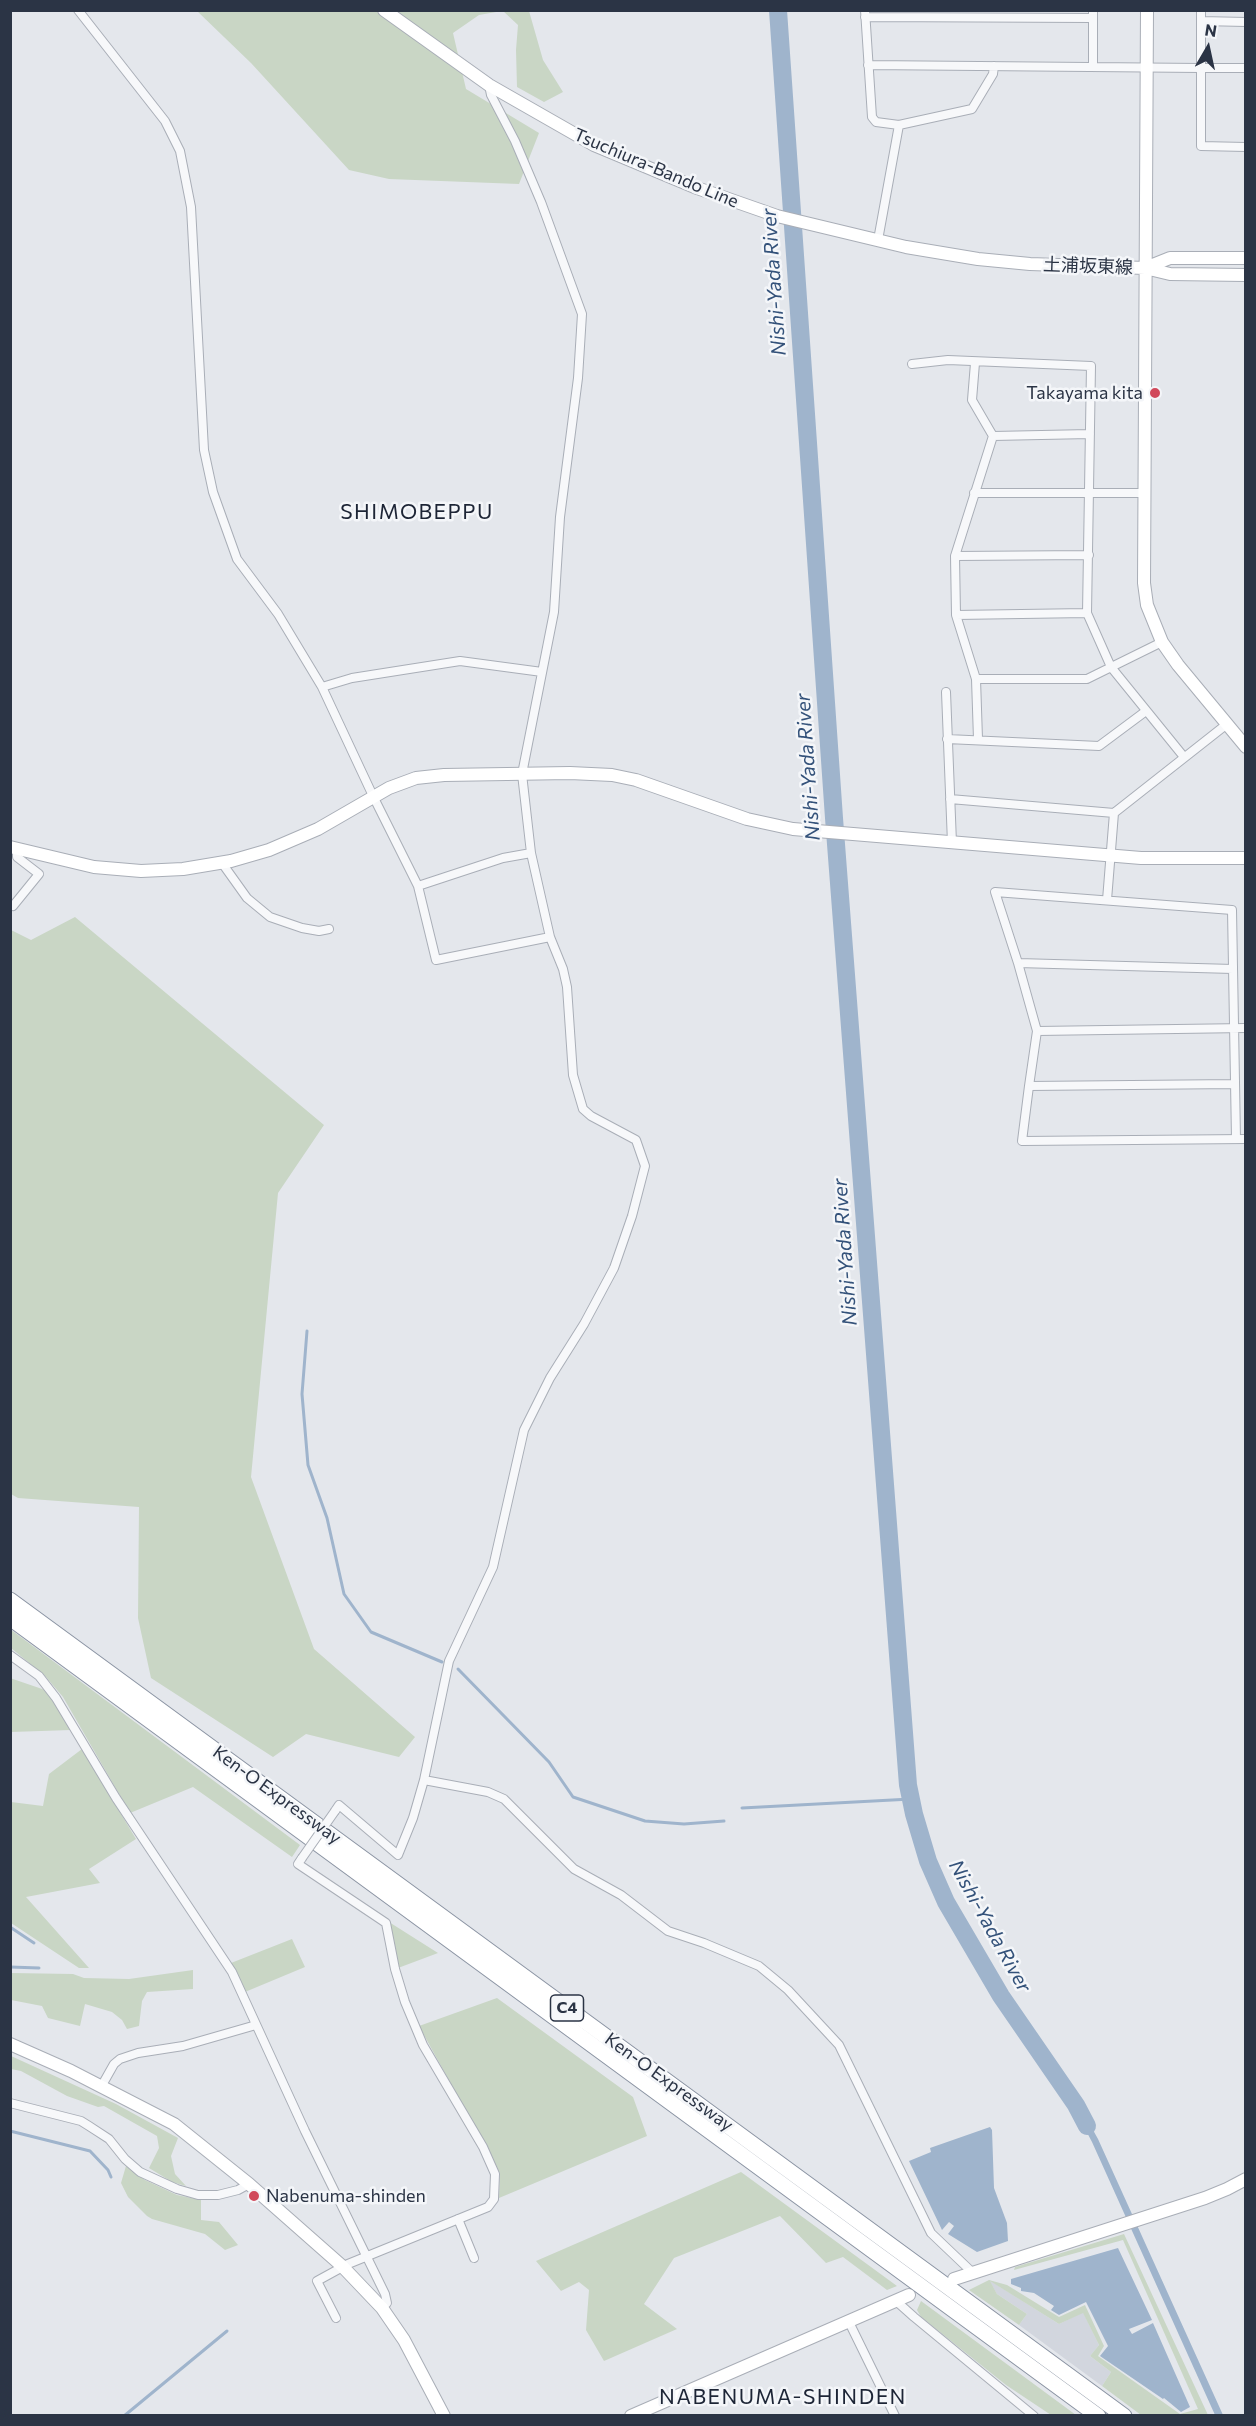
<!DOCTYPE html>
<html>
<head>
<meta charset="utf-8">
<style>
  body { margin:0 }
  #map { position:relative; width:1256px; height:2426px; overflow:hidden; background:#e4e7ec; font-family:Commissioner,sans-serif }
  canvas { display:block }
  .frame { position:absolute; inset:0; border:12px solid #2b3445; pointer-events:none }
  .north { position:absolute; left:1178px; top:18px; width:60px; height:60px; -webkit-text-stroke:4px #f4f6f9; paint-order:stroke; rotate:9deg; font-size:16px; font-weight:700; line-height:24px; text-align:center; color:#2b3445 }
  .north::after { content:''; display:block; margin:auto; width:21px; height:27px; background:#2b3445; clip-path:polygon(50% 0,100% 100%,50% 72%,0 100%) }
</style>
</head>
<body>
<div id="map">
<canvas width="1256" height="2426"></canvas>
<div class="frame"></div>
<div class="north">N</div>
</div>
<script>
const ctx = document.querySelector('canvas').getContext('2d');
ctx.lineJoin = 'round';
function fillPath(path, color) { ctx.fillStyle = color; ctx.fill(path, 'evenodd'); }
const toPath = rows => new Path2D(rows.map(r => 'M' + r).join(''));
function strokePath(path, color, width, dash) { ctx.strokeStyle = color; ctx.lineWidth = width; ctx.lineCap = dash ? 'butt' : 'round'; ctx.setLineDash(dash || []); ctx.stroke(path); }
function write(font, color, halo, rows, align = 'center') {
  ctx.font = font + ' Commissioner,"Noto Sans JP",sans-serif'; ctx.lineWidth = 5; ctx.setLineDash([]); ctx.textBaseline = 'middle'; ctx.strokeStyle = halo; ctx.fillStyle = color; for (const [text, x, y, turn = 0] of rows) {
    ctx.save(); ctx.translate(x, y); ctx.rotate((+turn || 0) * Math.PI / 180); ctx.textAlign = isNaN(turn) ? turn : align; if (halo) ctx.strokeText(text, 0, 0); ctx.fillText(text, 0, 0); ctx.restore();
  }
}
fillPath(toPath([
  [989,2280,1059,2324,1083,2312,1099,2345,1090,2356,1111,2372,1102,2386,1019,2325,1027,2314,997,2294]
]), '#d2d6de');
fillPath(toPath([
  [197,11,502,11,479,15,453,33,466,89,539,133,519,184,389,179,349,170,251,63],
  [503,11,529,11,543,60,563,92,544,102,517,87,516,50,518,25],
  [75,917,324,1125,278,1193,251,1477,314,1649,415,1737,399,1757,306,1734,273,1757,151,1678,138,1618,139,1507,18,1498,11,1494,11,930,31,940],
  [10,1629,300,1845,292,1857,193,1787,130,1813,63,1697,46,1677,11,1648],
  [10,1678,48,1691,71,1730,11,1732],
  [82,1749,136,1839,89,1869,100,1883,26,1897,89,1968,79,1968,11,1923,11,1802,43,1806,49,1774],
  [389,1922,438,1953,398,1968],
  [292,1939,305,1967,245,1992,231,1963],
  [193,1970,193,1989,147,1992,142,2001,139,2026,127,2029,122,2020,112,2012,85,2004,80,2026,48,2018,42,2006,11,2000,11,1973,73,1974,84,1978,129,1979],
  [497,1998,633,2097,647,2136,499,2198,500,2173,419,2026],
  [11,2056,116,2104,178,2138,171,2156,175,2174,186,2186,172,2182,149,2168,159,2148,157,2136,104,2106,98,2107,67,2096,21,2071,11,2069],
  [126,2166,145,2180,177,2195,201,2200,201,2220,219,2222,238,2245,225,2250,205,2234,152,2219,147,2216,128,2197,121,2183],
  [741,2172,897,2286,887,2290,843,2257,826,2263,780,2216,674,2258,644,2304,677,2329,604,2361,586,2330,589,2290,579,2282,561,2291,536,2261],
  [1124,2234,1208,2415,1141,2415,1102,2386,1111,2372,1090,2356,1099,2345,1083,2313,1059,2324,990,2281,997,2294,1027,2314,1019,2325,969,2290,989,2280,1007,2285,1059,2317,1085,2305,1104,2346,1098,2356,1180,2414,1198,2409,1123,2240,1014,2270,1015,2267],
  [921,2301,1076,2415,1051,2415,1006,2385,921,2317,917,2310]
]), '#c9d6c5');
fillPath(toPath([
  [1078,2103,1098,2139,1223,2415,1215,2415,1092,2142,1073,2106],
  [990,2127,992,2130,994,2188,1007,2223,1008,2241,977,2252,948,2234,954,2226,949,2222,942,2230,909,2161,931,2152,930,2148],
  [1118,2248,1152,2320,1129,2329,1132,2334,1153,2323,1190,2407,1181,2412,1164,2398,1163,2399,1100,2356,1108,2346,1086,2302,1059,2315,1051,2310,1054,2306,1034,2293,1021,2291,1021,2288,1011,2284,1011,2279]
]), '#9fb4cc');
strokePath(toPath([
  [307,1331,302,1394,308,1465,327,1518,344,1594,371,1632,442,1662],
  [458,1669,549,1762,573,1797,645,1821,684,1824,724,1821],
  [742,1808,911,1799],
  [10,1927,34,1943],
  [10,1967,39,1968],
  [10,2131,90,2151,108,2170,111,2177],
  [124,2416,227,2331]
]), '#9fb4cc', 3);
strokePath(toPath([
  [778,10,834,818,908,1785,914,1814,928,1861,946,1902,1001,1996,1076,2105,1087,2126]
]), '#9fb4cc', 18);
const street = toPath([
  [78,10,165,121,180,151,191,207,204,450,213,492,237,559,278,614,322,687,373,796,418,886,436,960,550,937],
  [865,10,872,117,876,122,899,125,972,109,993,74,994,66],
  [1201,10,1201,68,1246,68],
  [865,17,1093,18],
  [1201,21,1246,22],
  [868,65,1201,68,1201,146,1246,147],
  [1093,67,1093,10],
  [878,240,899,125],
  [975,363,972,400,993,436,1090,434],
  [912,364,948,360,1091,366,1087,613,1111,667,1184,757],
  [974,493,1143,493],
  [955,556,1089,555],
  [956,615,1087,613],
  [976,679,1087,679,1162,642],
  [322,687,352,678,460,661,542,672],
  [946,692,952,843],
  [947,739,1099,746,1146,711],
  [978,739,976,679,956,615,955,556,993,436],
  [950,799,1114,813,1227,724],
  [222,863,247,898,270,917,302,928,319,931,329,929],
  [418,886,503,858,531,853],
  [1107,900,1114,813],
  [10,904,13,906,39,874,17,857,17,849],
  [1018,963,995,892,1232,910,1236,1139],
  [1037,1031,1018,963,1233,969],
  [1235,1084,1029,1086,1022,1141,1246,1139],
  [1029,1086,1037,1031,1246,1028],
  [10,1655,39,1676,56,1698,116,1798,232,1972,305,2131,385,2294,387,2303,382,2308],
  [424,1780,488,1792,504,1799,574,1869,621,1895,668,1931,704,1943,759,1966,788,1990,839,2045,931,2233,973,2273],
  [335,1811,339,1805,398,1855,413,1818,424,1780,449,1661,493,1567,524,1430,550,1378,584,1324,614,1268,632,1216,645,1166,636,1140,591,1116,583,1109,573,1075,567,987,563,969,550,937,531,853,522,774,554,612,560,517,578,378,582,314,541,202,515,141,491,95,489,85],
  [302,1858,298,1864,386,1923,395,1969,405,2002,423,2045,483,2147,495,2174,494,2199,488,2207,348,2264,317,2281,336,2318],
  [101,2087,114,2064,120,2059,138,2053,183,2046,256,2025],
  [10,2103,81,2121,89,2126,109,2139,125,2159,140,2172,177,2189,198,2195,218,2195,238,2190,249,2184],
  [458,2219,474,2258],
  [895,2300,914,2317,1034,2416],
  [848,2320,895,2416]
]);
const secondary = toPath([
  [384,10,489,85,594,145,697,188,777,216,906,247,978,259,1030,264,1145,268,1170,274,1246,275],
  [1147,10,1144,583,1147,605,1162,642,1178,665,1246,747],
  [1145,268,1170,258,1246,258],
  [10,847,94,867,141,871,183,869,231,861,269,850,318,829,389,788,416,778,444,775,570,773,612,775,636,780,747,819,793,829,1141,858,1246,858],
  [10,2044,71,2071,174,2124,249,2184,342,2266,382,2308,404,2340,444,2416],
  [954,2279,1205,2198,1227,2189,1246,2179],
  [631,2416,909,2295]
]);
const highway = toPath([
  [10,1600,1124,2416],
  [10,1618,1098,2416]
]);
strokePath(street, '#a9aeb7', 10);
strokePath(secondary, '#a9aeb7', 14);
strokePath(highway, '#8b94a3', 17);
strokePath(street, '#f7f8fa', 8);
strokePath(secondary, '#fff', 12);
strokePath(highway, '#fff', 15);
const streetBridge = toPath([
  [302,1858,335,1811]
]);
strokePath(streetBridge, '#a9aeb7', 10, []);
strokePath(streetBridge, '#f7f8fa', 8);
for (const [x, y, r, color] of [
  [1155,393,6,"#d1495b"],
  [254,2196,6,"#d1495b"]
]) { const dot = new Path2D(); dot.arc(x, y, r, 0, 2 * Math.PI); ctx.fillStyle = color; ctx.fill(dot); strokePath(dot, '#f4f6f9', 2); }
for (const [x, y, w] of [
  [567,2008,33]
]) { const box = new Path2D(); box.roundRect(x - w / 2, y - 13, w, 26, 4.5); ctx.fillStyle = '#f4f6f9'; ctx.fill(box); strokePath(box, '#2b3445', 1.5); }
write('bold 16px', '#2b3445', null, [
  ["C4",567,2008]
]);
write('18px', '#2b3445', '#f4f6f9', [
  ["Tsuchiura-Bando Line",656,168,23],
  ["土浦坂東線",1088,266,2],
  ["Ken-O Expressway",277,1795,36],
  ["Ken-O Expressway",669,2082,36]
]);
write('18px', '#2b3445', '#f4f6f9', [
  ["Takayama kita",1143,393],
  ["Nabenuma-shinden",266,2196,"left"]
], 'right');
write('italic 20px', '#34527a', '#f4f6f9', [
  ["Nishi-Yada River",774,282,-94],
  ["Nishi-Yada River",808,767,-94],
  ["Nishi-Yada River",845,1252,-94],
  ["Nishi-Yada River",990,1926,61]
]);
ctx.letterSpacing = '1.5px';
write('21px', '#1d2536', '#f4f6f9', [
  ["SHIMOBEPPU",417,512],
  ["NABENUMA-SHINDEN",783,2397]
]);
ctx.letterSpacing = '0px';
</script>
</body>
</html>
